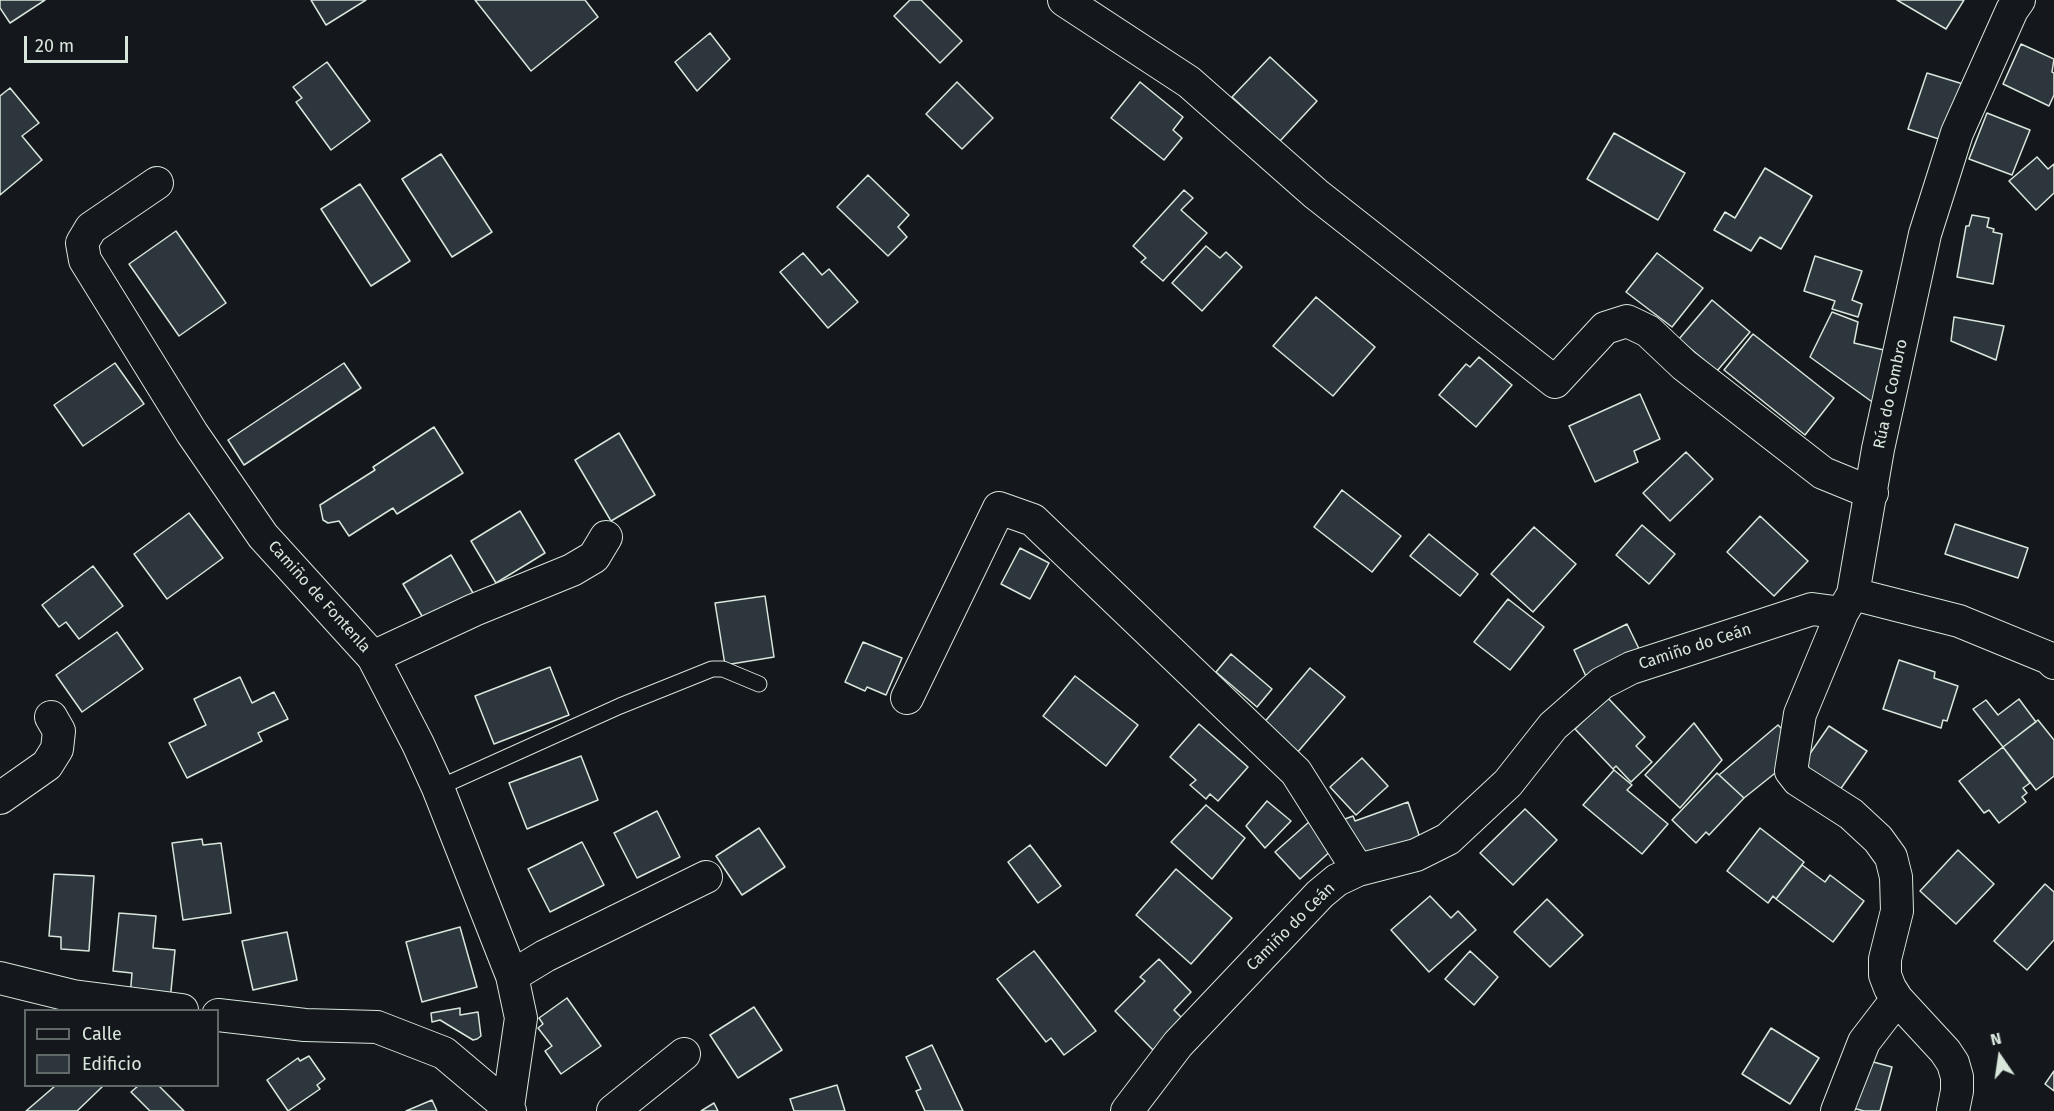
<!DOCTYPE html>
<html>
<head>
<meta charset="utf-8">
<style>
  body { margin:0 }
  #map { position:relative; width:2054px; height:1111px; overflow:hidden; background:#14181c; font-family:"Fira Sans",sans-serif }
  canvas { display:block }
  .legend { position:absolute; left:24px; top:1009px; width:195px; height:78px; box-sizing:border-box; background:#14181c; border:2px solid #626a69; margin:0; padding:8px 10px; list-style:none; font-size:18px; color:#d8e6dc }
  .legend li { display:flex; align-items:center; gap:12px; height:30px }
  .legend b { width:30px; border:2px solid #626a69 }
  .north { position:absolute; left:1970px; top:1027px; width:60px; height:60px; -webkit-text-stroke:4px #14181c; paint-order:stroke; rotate:347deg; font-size:16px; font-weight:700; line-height:24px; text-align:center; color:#d8e6dc }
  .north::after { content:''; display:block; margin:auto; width:21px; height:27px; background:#d8e6dc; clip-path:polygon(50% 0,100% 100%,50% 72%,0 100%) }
  .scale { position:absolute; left:24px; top:36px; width:104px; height:27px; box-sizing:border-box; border:3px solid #d8e6dc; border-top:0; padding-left:8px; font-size:18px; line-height:21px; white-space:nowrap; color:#d8e6dc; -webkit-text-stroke:4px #14181c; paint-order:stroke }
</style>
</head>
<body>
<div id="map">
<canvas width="2054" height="1111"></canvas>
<ul class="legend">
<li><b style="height:8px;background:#14181c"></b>Calle</li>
<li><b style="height:16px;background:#2c363c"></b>Edificio</li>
</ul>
<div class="north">N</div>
<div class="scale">20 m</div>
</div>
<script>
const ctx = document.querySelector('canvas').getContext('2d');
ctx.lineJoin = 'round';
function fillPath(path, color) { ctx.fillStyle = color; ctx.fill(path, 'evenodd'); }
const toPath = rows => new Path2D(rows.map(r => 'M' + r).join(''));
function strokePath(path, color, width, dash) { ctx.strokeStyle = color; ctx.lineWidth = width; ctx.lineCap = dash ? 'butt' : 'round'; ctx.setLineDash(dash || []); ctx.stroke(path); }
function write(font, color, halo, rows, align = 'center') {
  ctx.font = font + ' "Fira Sans",sans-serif'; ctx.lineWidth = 4.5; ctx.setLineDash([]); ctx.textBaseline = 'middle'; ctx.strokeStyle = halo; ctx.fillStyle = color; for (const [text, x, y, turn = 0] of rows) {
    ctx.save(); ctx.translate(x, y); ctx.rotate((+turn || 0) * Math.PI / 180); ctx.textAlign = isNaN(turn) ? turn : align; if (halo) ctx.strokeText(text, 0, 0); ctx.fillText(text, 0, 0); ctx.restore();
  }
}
const building = toPath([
  [0,0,45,0,10,23,0,8,0,0],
  [311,0,366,0,326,25,311,0],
  [475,0,585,0,598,17,531,71,475,0],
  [910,0,921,0,962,41,940,63,894,16,910,0],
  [1897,0,1964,0,1946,29,1897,0],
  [710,33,730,59,697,91,675,62,710,33],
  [2021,44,2054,59,2052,72,2054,73,2054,95,2049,106,2003,84,2021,44],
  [1270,57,1317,101,1280,141,1232,97,1270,57],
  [327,62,370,121,331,150,296,102,302,98,293,87,327,62],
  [1927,73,1963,84,1945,141,1908,129,1927,73],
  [957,82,993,118,962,149,926,114,957,82],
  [1140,82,1183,117,1173,130,1182,138,1164,160,1111,118,1140,82],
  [10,88,39,123,22,136,42,160,0,195,0,96,10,88],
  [1987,113,2030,130,2012,175,1969,159,1987,113],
  [1614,133,1685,173,1658,220,1587,179,1614,133],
  [441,154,492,232,452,257,402,179,441,154],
  [2037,157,2048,169,2054,164,2054,193,2036,210,2009,181,2037,157],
  [1765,168,1812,196,1781,249,1760,237,1751,251,1714,230,1725,212,1735,218,1765,168],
  [868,175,909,215,898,227,907,237,888,256,837,207,868,175],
  [360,184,410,261,371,286,321,209,360,184],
  [1184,190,1193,198,1181,210,1207,233,1163,281,1141,262,1146,258,1133,246,1184,190],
  [1972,215,1989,218,1987,227,1994,229,1993,232,2002,234,1993,284,1957,277,1966,226,1969,226,1972,215],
  [176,231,226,303,179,336,129,264,176,231],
  [1206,246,1220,258,1226,252,1242,267,1202,311,1172,283,1206,246],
  [803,253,822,275,829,269,858,302,828,328,780,272,803,253],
  [1657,253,1703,288,1672,327,1626,292,1657,253],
  [1815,256,1862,271,1852,300,1862,304,1858,317,1832,309,1835,301,1804,291,1815,256],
  [1316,297,1375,347,1333,396,1273,346,1316,297],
  [1712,300,1750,332,1717,371,1679,339,1712,300],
  [1832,312,1858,322,1854,343,1888,351,1875,404,1810,357,1832,312],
  [1954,317,2004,326,1996,360,1951,341,1954,317],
  [1753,334,1834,398,1805,435,1724,370,1753,334],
  [1479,357,1512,385,1476,427,1439,395,1466,364,1470,367,1479,357],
  [115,363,144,404,83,446,54,405,115,363],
  [344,363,361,388,244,465,228,440,344,363],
  [1640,394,1660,439,1634,451,1638,462,1595,482,1569,426,1640,394],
  [434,427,463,473,397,514,393,508,349,536,339,521,328,523,323,520,320,505,375,470,373,467,434,427],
  [619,433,655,495,611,521,575,460,619,433],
  [1686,452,1713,479,1670,521,1643,493,1686,452],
  [1342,490,1401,536,1372,572,1314,527,1342,490],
  [520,511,545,553,496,583,471,541,520,511],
  [189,513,223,558,167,599,134,554,189,513],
  [1760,516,1808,561,1774,596,1727,552,1760,516],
  [1955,524,2028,548,2018,578,1945,554,1955,524],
  [1642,525,1675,554,1649,584,1616,555,1642,525],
  [1534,527,1576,564,1533,612,1491,574,1534,527],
  [1429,534,1478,574,1460,596,1410,556,1429,534],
  [1020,548,1049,563,1030,599,1001,584,1020,548],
  [451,555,473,593,425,621,403,584,451,555],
  [93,566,123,606,79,639,66,622,59,627,42,605,93,566],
  [765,596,774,657,725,665,715,603,765,596],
  [1508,599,1544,627,1510,670,1474,642,1508,599],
  [1627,624,1643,657,1589,683,1574,650,1627,624],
  [117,632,143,669,82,712,56,675,117,632],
  [863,642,902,658,886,695,867,687,865,691,845,682,863,642],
  [1231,654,1272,689,1257,707,1216,672,1231,654],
  [1899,660,1935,672,1934,678,1958,686,1947,721,1943,720,1941,728,1883,709,1899,660],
  [550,667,569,715,494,744,475,696,550,667],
  [1310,668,1345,697,1296,754,1262,725,1310,668],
  [1075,676,1138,725,1106,766,1043,716,1075,676],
  [240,677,252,703,274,692,288,719,258,733,262,741,187,778,169,743,206,725,194,699,240,677],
  [1607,697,1645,737,1636,746,1652,762,1631,782,1616,766,1613,769,1575,729,1607,697],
  [2019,699,2036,722,2003,747,1973,709,1986,700,1998,715,2019,699],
  [2038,720,2054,740,2054,776,2036,790,2003,747,2038,720],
  [1694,723,1722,760,1680,808,1645,775,1694,723],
  [1199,724,1248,767,1218,801,1210,794,1206,799,1190,785,1196,780,1170,757,1199,724],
  [1778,725,1782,729,1779,770,1744,798,1719,775,1778,725],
  [1829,726,1867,751,1835,797,1798,771,1829,726],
  [2003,747,2030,783,2023,788,2027,793,2022,797,2026,802,1999,823,1989,810,1984,813,1959,781,2003,747],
  [581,756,598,800,527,829,509,783,581,756],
  [1362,758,1388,786,1356,815,1330,787,1362,758],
  [1614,770,1632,785,1627,790,1668,824,1642,854,1583,805,1614,770],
  [1717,773,1744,798,1709,835,1706,832,1696,843,1672,820,1717,773],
  [1267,801,1291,821,1265,848,1246,826,1267,801],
  [1408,802,1420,838,1361,858,1337,822,1353,816,1355,821,1408,802],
  [1206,805,1245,838,1212,879,1171,842,1206,805],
  [1525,809,1557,840,1513,885,1480,853,1525,809],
  [657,811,680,857,637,878,614,833,657,811],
  [1309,822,1334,848,1300,879,1275,852,1309,822],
  [759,828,785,867,742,895,716,856,759,828],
  [1760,828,1804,862,1776,899,1773,896,1768,903,1727,871,1760,828],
  [202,839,203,845,221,843,231,913,183,920,172,843,202,839],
  [582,842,604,885,550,912,528,869,582,842],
  [1030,845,1061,886,1038,903,1008,862,1030,845],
  [1958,850,1994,884,1956,924,1920,891,1958,850],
  [1802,865,1825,882,1830,875,1864,901,1833,942,1776,899,1802,865],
  [1176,869,1232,918,1191,964,1136,915,1176,869],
  [54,874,94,876,89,951,61,949,61,937,49,936,54,874],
  [2045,884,2054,892,2054,940,2027,970,1994,941,2045,884],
  [1430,896,1451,918,1458,911,1476,930,1429,972,1391,930,1430,896],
  [1547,899,1583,935,1550,967,1514,932,1547,899],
  [119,913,156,916,153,948,175,950,170,1001,130,997,132,973,113,971,119,913],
  [460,927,477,987,422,1002,406,942,460,927],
  [287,932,297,980,253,990,242,941,287,932],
  [1034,951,1096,1031,1064,1055,1051,1038,1046,1042,997,979,1034,951],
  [1470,951,1498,977,1474,1005,1445,979,1470,951],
  [1159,959,1191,992,1174,1010,1184,1020,1153,1050,1115,1011,1145,981,1140,977,1159,959],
  [567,998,601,1046,561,1074,545,1051,552,1046,538,1028,543,1024,539,1018,567,998],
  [754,1007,782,1050,738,1078,710,1035,754,1007],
  [460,1008,460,1015,478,1012,481,1036,477,1039,473,1040,440,1020,432,1022,431,1013,460,1008],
  [1771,1028,1819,1058,1790,1104,1742,1074,1771,1028],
  [932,1045,963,1111,925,1111,916,1091,921,1089,906,1057,932,1045],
  [309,1056,325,1079,317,1085,320,1089,288,1111,267,1080,298,1058,300,1061,309,1056],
  [1862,1059,1892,1067,1880,1111,1864,1111,1849,1107,1862,1059],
  [2054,1071,2054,1091,2045,1084,2054,1071],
  [837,1085,845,1111,794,1111,790,1099,837,1085],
  [55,1086,103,1086,77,1111,26,1111,55,1086],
  [138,1086,159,1086,184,1111,150,1111,131,1092,138,1086],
  [432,1100,437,1111,406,1111,432,1100],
  [714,1103,718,1111,701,1111,714,1103]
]);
fillPath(building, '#2c363c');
strokePath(building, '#d8e6dc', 1.5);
const service = toPath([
  [438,788,620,706,712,669,723,669,759,684]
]);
const minor = toPath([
  [1064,0,1189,82,1316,194,1555,382,1605,328,1627,321,1648,331,1684,365,1823,473,1872,493],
  [2019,0,2012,10,1957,133,1925,234,1878,449,1853,594,1959,621,2049,658,2054,663],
  [157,183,91,228,82,243,85,260,192,433,263,536,373,657,418,744,438,788,512,976,521,1018,508,1107,510,1111],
  [1842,613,1800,714,1791,771,1798,780,1851,814,1878,839,1891,857,1896,877,1897,911,1885,959,1885,975,1890,988,1897,999,1945,1051,1953,1063,1957,1077,1957,1091,1953,1111],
  [373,657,474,610,572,570,594,557,606,537],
  [907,698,999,508,1033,520,1296,772,1358,870],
  [0,798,47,765,57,749,59,731,51,717],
  [512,976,545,956,706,877],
  [0,978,73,996,182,1010],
  [218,1015,305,1025,377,1027,444,1053,508,1107],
  [613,1111,684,1054],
  [1127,1111,1178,1044,1320,894,1337,880,1358,870,1416,855,1448,839,1508,783,1553,726,1602,683,1631,668,1812,609,1842,613,1853,594],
  [1837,1111,1864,1042,1897,999]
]);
strokePath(service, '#d8e6dc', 17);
strokePath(minor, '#d8e6dc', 34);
strokePath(service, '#14181c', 15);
strokePath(minor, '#14181c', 32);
write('16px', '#d8e6dc', '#14181c', [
  ["Rúa do Combro",1891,394,-78],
  ["Camiño de Fontenla",319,597,48],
  ["Camiño do Ceán",1695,647,-18],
  ["Camiño do Ceán",1291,927,-45]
]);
</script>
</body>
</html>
